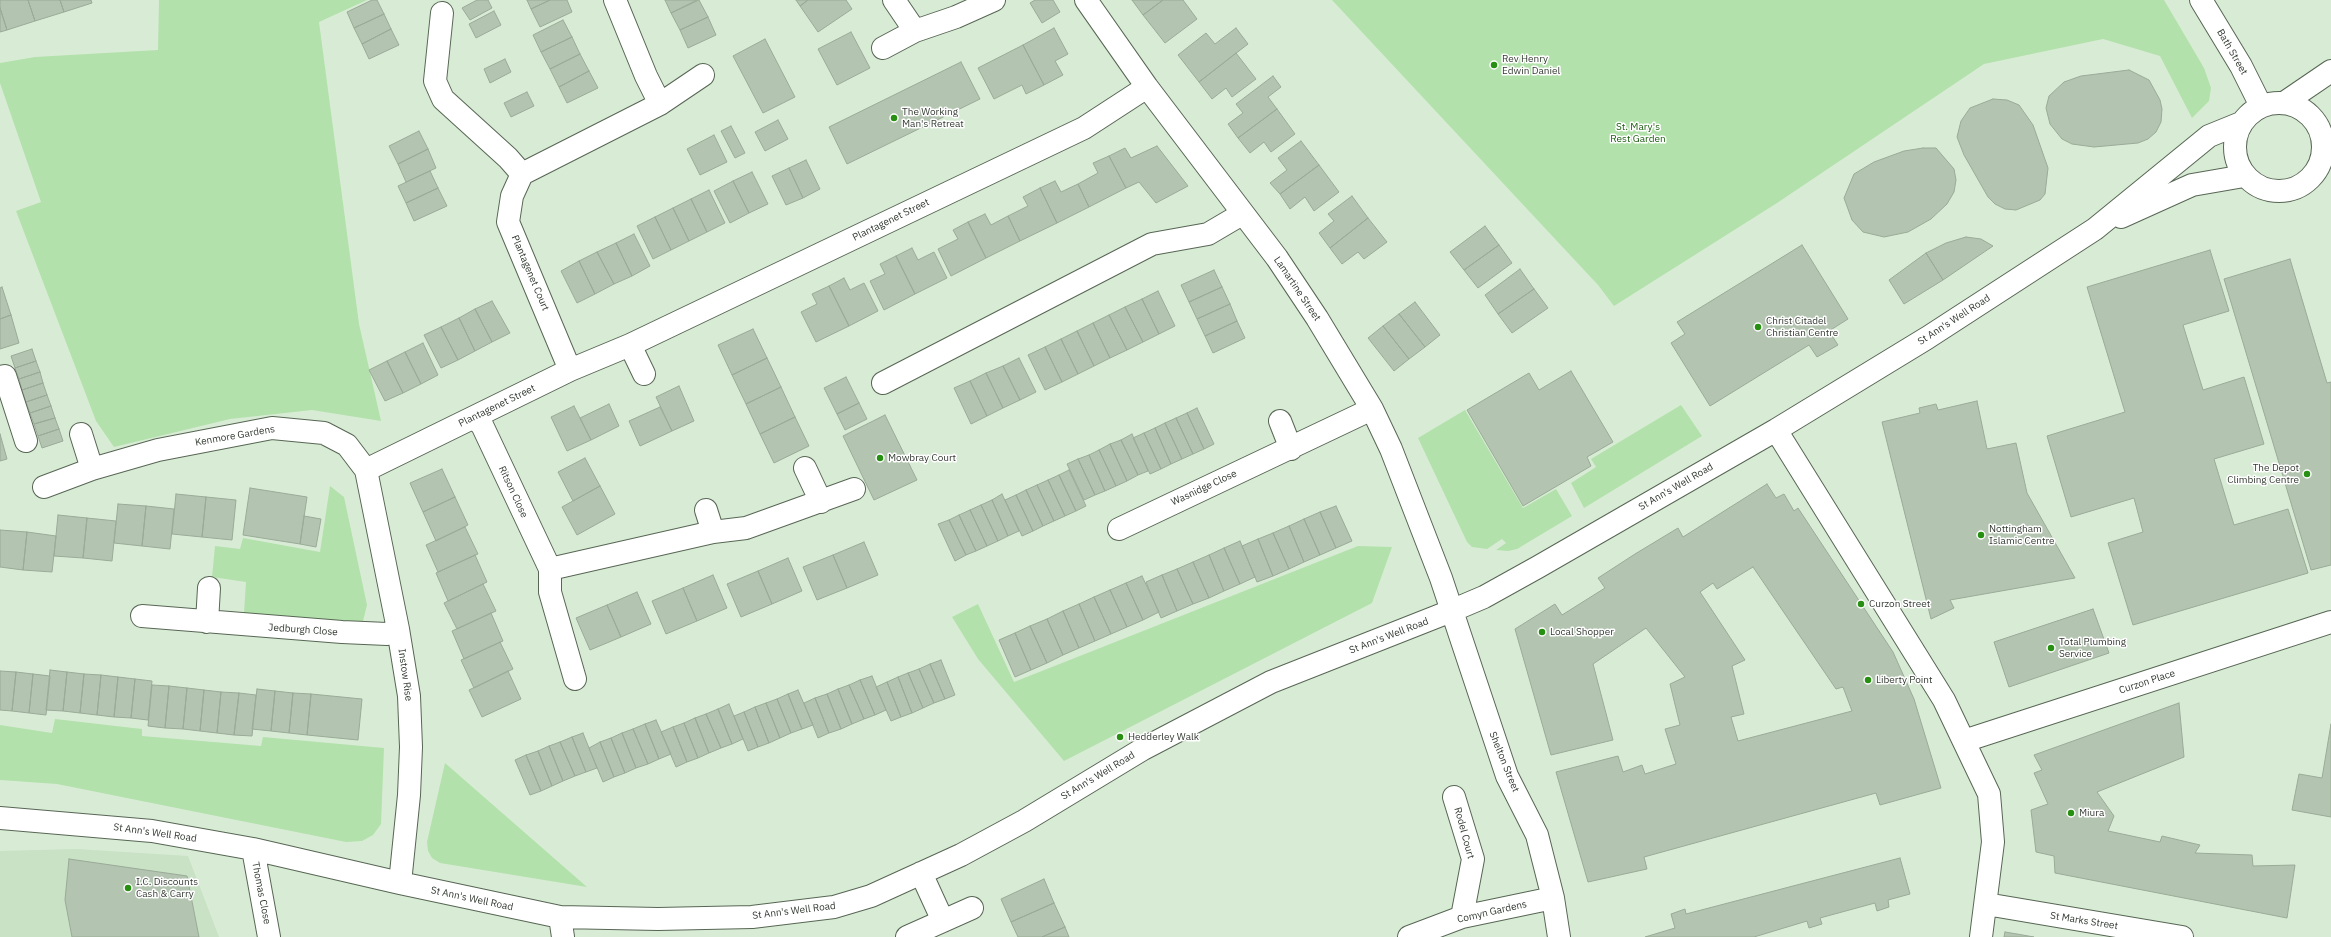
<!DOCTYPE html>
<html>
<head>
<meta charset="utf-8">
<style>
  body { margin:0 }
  canvas { display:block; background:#d8ebd5 }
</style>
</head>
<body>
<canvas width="2331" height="937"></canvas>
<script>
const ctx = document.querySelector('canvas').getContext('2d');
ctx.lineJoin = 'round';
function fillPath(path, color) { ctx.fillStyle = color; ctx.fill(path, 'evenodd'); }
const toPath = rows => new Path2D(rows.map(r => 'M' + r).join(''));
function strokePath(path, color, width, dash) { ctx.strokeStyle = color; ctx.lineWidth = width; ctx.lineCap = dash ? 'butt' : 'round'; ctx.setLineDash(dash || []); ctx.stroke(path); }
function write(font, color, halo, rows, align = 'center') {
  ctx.font = font + ' "IBM Plex Sans",sans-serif'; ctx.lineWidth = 3; ctx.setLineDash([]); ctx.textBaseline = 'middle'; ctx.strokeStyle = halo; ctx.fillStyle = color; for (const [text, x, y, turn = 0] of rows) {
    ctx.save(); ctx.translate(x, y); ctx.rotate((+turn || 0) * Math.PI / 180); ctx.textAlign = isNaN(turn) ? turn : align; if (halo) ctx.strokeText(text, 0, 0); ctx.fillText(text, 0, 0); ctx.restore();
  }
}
fillPath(toPath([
  [77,849,188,856,219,937,0,937,0,851]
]), '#c9e1c5');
fillPath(toPath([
  [159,0,367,0,319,22,359,324,381,421,312,410,230,419,114,447,96,421,16,211,41,202,0,83,0,63,35,57,158,50],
  [1332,0,2164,0,2204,68,2211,88,2209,101,2192,118,2160,56,2103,39,1984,64,1777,203,1614,306,1598,285],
  [1681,405,1702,436,1584,508,1571,483,1596,467,1591,459],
  [1465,410,1523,508,1556,489,1572,516,1517,549,1508,551,1496,550,1506,543,1502,539,1487,549,1472,547,1467,542,1418,438],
  [330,486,344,497,367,605,363,621,356,623,244,613,246,582,212,577,215,546,240,549,243,538,320,552],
  [1358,546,1392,547,1372,603,1064,761,978,659,952,617,978,604,1014,682],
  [55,719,142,729,142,736,261,746,263,737,384,748,381,824,373,835,362,841,346,842,57,784,0,780,0,725,52,733],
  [445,763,587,887,440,863,432,858,428,851,427,842]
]), '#b3e1ac');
const building = toPath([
  [0,0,28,0,35,21,7,30,0,8,0,0],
  [28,0,60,0,64,12,35,21,28,0],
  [60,0,91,0,92,3,64,12,60,0],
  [372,0,377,0,384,14,354,28,347,12,372,0],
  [477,0,488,0,492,8,470,20,462,8,477,0],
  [527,0,550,0,531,9,527,0],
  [550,0,567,0,572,12,540,27,531,9,550,0],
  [665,0,697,0,671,13,665,0],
  [699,0,708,17,680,30,671,13,699,0],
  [796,0,808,0,800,6,796,0],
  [808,0,846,0,852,9,818,32,800,6,808,0],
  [1035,0,1053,0,1060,12,1042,23,1030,3,1035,0],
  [1132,0,1163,0,1143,15,1132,0],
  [1163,0,1183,0,1197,19,1165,43,1143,15,1163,0],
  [0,8,7,30,0,32,0,8],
  [494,11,501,25,476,38,469,24,494,11],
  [384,14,391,29,362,44,354,28,384,14],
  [708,17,716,35,688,48,680,30,708,17],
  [563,20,572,37,541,52,533,35,563,20],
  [1054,28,1068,54,1055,61,1063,75,1044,85,1023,45,1054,28],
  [1236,28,1248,44,1199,82,1178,55,1206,33,1215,44,1236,28],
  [391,29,399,45,369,59,362,44,391,29],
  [851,32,870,68,837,85,818,49,851,32],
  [572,37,580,54,550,69,541,52,572,37],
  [765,39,795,97,763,113,733,56,765,39],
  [1023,45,1044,85,1026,94,1022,85,994,99,978,68,1023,45],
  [1236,53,1256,79,1232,97,1226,88,1212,99,1199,82,1236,53],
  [580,54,589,71,559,87,550,69,580,54],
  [505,59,511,72,490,83,484,69,505,59],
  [961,62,980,99,847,164,829,127,961,62],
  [2129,70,2149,80,2160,100,2162,109,2161,122,2156,132,2148,139,2138,143,2094,147,2072,144,2062,139,2050,124,2046,108,2049,96,2064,82,2081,76,2129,70],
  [589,71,598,88,567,103,559,87,589,71],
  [1273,76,1281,87,1268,97,1277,109,1238,138,1228,124,1243,113,1236,104,1273,76],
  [527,92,534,106,511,117,504,103,527,92],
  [1993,99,2007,100,2019,105,2033,125,2048,168,2045,194,2040,200,2016,210,2005,209,1995,204,1988,197,1964,155,1957,137,1961,121,1970,108,1993,99],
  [1277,109,1295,134,1271,152,1264,142,1250,153,1238,138,1277,109],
  [778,120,788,139,765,151,755,132,778,120],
  [731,126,745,153,735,158,721,131,731,126],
  [419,131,428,149,398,164,389,146,419,131],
  [714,135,727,162,700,175,687,149,714,135],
  [1301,141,1319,165,1280,194,1270,183,1287,170,1278,158,1301,141],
  [1157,146,1188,186,1156,203,1139,182,1126,188,1109,156,1125,148,1131,158,1157,146],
  [1923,148,1936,148,1954,169,1956,180,1954,192,1947,204,1931,219,1908,232,1884,237,1863,232,1852,220,1844,198,1854,174,1874,162,1904,151,1923,148],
  [428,149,436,168,406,182,398,164,428,149],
  [1109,156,1126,188,1089,207,1078,184,1098,173,1093,163,1109,156],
  [806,160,820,189,803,198,789,168,806,160],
  [1319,165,1339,192,1314,211,1305,197,1290,209,1280,194,1319,165],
  [789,168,803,198,786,205,772,176,789,168],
  [430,171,438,188,406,203,398,186,430,171],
  [752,172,768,204,749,213,733,181,752,172],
  [733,181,749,213,730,223,714,191,733,181],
  [1055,181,1061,192,1078,184,1089,207,1057,223,1040,188,1055,181],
  [438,188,447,206,414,221,406,203,438,188],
  [1040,188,1057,223,1020,241,1008,216,1028,206,1023,197,1040,188],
  [709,190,725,223,707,232,691,199,709,190],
  [1352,196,1368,218,1330,248,1319,233,1334,221,1328,214,1352,196],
  [691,199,707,232,689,241,673,208,691,199],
  [673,208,689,241,671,250,655,217,673,208],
  [985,214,991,225,1008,216,1020,241,986,258,968,222,985,214],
  [655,217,671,250,653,259,637,226,655,217],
  [1368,218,1387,242,1364,259,1358,252,1342,264,1330,248,1368,218],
  [968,222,986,258,951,276,938,249,958,239,953,230,968,222],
  [1485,226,1499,245,1464,270,1450,252,1485,226],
  [634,234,650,266,632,276,616,243,634,234],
  [1966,237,1981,239,1993,246,1943,280,1926,253,1946,243,1966,237],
  [616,243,632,276,614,284,597,252,616,243],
  [1499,245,1512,263,1478,288,1464,270,1499,245],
  [1802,245,1848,319,1829,331,1838,345,1817,357,1809,345,1710,406,1671,343,1685,334,1677,322,1802,245],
  [912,248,918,260,934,252,947,278,915,294,896,256,912,248],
  [2210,250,2229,311,2183,325,2203,390,2244,377,2264,444,2214,459,2234,525,2288,509,2308,573,2133,625,2108,543,2143,532,2134,498,2071,517,2047,436,2125,412,2087,287,2210,250],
  [597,252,614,284,595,294,579,261,597,252],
  [1926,253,1943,280,1904,304,1889,280,1926,253],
  [896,256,915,294,884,310,870,281,885,274,880,264,896,256],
  [2290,259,2327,383,2331,382,2331,565,2311,570,2224,279,2290,259],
  [579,261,595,294,577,303,561,271,579,261],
  [1520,269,1534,289,1498,314,1485,295,1520,269],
  [1214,270,1222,287,1189,302,1181,285,1214,270],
  [844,278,850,290,864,283,878,311,849,326,829,286,844,278],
  [829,286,849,326,816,342,801,312,817,304,812,294,829,286],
  [2,287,11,315,0,319,0,288,2,287],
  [1222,287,1230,304,1197,319,1189,302,1222,287],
  [1534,289,1548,308,1512,333,1498,314,1534,289],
  [1158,291,1175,326,1159,334,1142,299,1158,291],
  [1142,299,1159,334,1143,342,1125,307,1142,299],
  [492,301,510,333,492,342,475,309,492,301],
  [1415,302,1440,335,1425,347,1399,314,1415,302],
  [1230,304,1237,321,1205,336,1197,319,1230,304],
  [1125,307,1143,342,1127,350,1109,315,1125,307],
  [475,309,492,342,475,351,459,318,475,309],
  [1399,314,1425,347,1409,359,1383,326,1399,314],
  [11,315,19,343,0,349,0,319,11,315],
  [1109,315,1127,350,1110,358,1093,323,1109,315],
  [459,318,475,351,458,360,441,327,459,318],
  [1237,321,1245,338,1213,353,1205,336,1237,321],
  [1093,323,1110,358,1094,366,1077,331,1093,323],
  [1383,326,1409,359,1394,371,1368,338,1383,326],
  [441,327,458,360,441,368,424,335,441,327],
  [753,329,767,358,732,375,718,345,753,329],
  [1077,331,1094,366,1078,374,1061,339,1077,331],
  [1061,339,1078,374,1062,382,1045,347,1061,339],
  [423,343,438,375,421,384,405,352,423,343],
  [1045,347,1062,382,1045,390,1028,355,1045,347],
  [32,349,36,361,15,368,11,356,32,349],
  [405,352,421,384,403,393,387,361,405,352],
  [767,358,781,387,746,404,732,375,767,358],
  [1019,358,1036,392,1020,400,1003,366,1019,358],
  [36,361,40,372,19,379,15,368,36,361],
  [387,361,403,393,385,401,369,370,387,361],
  [1003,366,1020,400,1003,408,986,373,1003,366],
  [1571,371,1613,442,1587,457,1591,466,1523,506,1467,410,1529,373,1539,390,1571,371],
  [40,372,43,383,22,390,19,379,40,372],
  [986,373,1003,408,987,416,970,381,986,373],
  [846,377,859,403,837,414,824,388,846,377],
  [970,381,987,416,971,424,954,388,970,381],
  [43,383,47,395,26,402,22,390,43,383],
  [679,386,694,421,672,431,656,397,679,386],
  [781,387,795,417,760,434,746,404,781,387],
  [47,395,51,406,30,413,26,402,47,395],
  [1977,401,1987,449,2016,443,2027,493,2075,578,1950,600,1954,608,1931,619,1882,422,1920,413,1919,408,1936,404,1938,410,1977,401],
  [859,403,867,419,845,430,837,414,859,403],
  [609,404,619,426,591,440,580,418,609,404],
  [51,406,55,418,34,424,30,413,51,406],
  [574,406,591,440,567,451,551,417,574,406],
  [660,407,672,431,640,446,629,421,660,407],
  [1197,408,1214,444,1204,449,1187,413,1197,408],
  [1187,413,1204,449,1193,454,1176,418,1187,413],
  [885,415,917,480,874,500,843,436,885,415],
  [795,417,809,446,774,463,760,434,795,417],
  [55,418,59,429,38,436,34,424,55,418],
  [1176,418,1193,454,1182,459,1165,423,1176,418],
  [1165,423,1182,459,1171,464,1155,428,1165,423],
  [1155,428,1171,464,1161,469,1144,433,1155,428],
  [59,429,63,441,42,448,38,436,59,429],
  [1144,433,1161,469,1150,474,1133,438,1144,433],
  [0,434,7,459,0,461,0,434],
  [1132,434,1148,471,1138,475,1121,440,1132,434],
  [1121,440,1138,475,1127,481,1110,444,1121,440],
  [1110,444,1127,481,1116,486,1099,450,1110,444],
  [1099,450,1116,486,1105,491,1089,455,1099,450],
  [1089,455,1105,491,1095,495,1078,459,1089,455],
  [585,458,600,486,573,501,558,472,585,458],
  [1078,459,1095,495,1084,500,1067,464,1078,459],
  [442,469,455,497,423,512,410,483,442,469],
  [1069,470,1086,506,1076,511,1059,475,1069,470],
  [1059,475,1076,511,1065,516,1048,480,1059,475],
  [1048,480,1065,516,1054,521,1037,485,1048,480],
  [1767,484,1776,498,1784,494,1794,511,1798,508,1893,652,1914,699,1941,788,1880,805,1876,793,1644,857,1647,869,1588,882,1556,772,1618,756,1623,772,1642,765,1645,774,1676,764,1665,729,1680,725,1670,684,1685,677,1646,628,1593,664,1613,740,1551,755,1515,629,1555,604,1562,615,1605,588,1598,578,1635,554,1678,528,1683,537,1767,484],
  [1753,567,1836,689,1843,687,1852,711,1738,741,1731,717,1744,714,1732,666,1745,660,1700,592,1713,583,1717,589,1753,567],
  [1037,485,1054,521,1043,526,1026,490,1037,485],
  [600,486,615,514,577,535,562,507,600,486],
  [250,488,307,497,300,544,243,535,250,488],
  [1026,490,1043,526,1033,531,1016,495,1026,490],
  [176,494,206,497,202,537,172,534,176,494],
  [1002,494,1019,531,1008,536,992,500,1002,494],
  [1016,495,1033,531,1022,536,1005,500,1016,495],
  [206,497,236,500,232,540,202,537,206,497],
  [455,497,468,525,436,541,423,512,455,497],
  [992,500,1008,536,998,541,981,505,992,500],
  [118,504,146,506,142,546,114,543,118,504],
  [981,505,998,541,987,546,970,510,981,505],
  [146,506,174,509,170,549,142,546,146,506],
  [1336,506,1352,541,1336,548,1320,512,1336,506],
  [970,510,987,546,976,551,959,515,970,510],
  [1320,512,1336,548,1320,555,1304,519,1320,512],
  [58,515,87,518,83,558,54,556,58,515],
  [959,515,976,551,966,555,949,520,959,515],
  [304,516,321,519,316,547,300,544,304,516],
  [87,518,116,521,112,561,83,558,87,518],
  [1304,519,1320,555,1304,562,1289,526,1304,519],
  [949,520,966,555,955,561,938,524,949,520],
  [1289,526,1304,562,1289,569,1273,533,1289,526],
  [465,527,478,554,438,572,426,545,465,527],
  [0,530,27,532,23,570,0,567,0,530],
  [27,532,56,536,52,572,23,570,27,532],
  [1273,533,1289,569,1273,576,1258,539,1273,533],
  [1258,539,1273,576,1257,582,1242,546,1258,539],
  [1240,541,1255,577,1240,584,1224,548,1240,541],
  [864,542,878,575,847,588,833,555,864,542],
  [1224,548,1240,584,1224,591,1209,555,1224,548],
  [475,555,487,582,448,601,436,573,475,555],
  [833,555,847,588,817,600,803,567,833,555],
  [1209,555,1224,591,1209,598,1193,562,1209,555],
  [788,558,802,591,772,604,758,571,788,558],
  [1193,562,1209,598,1193,604,1177,569,1193,562],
  [1177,569,1193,604,1177,611,1162,575,1177,569],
  [758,571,772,604,741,617,727,584,758,571],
  [713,575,727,608,697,621,683,588,713,575],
  [1162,575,1177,611,1161,618,1146,582,1162,575],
  [1142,576,1159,612,1143,620,1126,583,1142,576],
  [1126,583,1143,620,1127,627,1110,590,1126,583],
  [483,584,496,611,457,629,444,603,483,584],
  [683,588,697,621,666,634,652,601,683,588],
  [1110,590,1127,627,1111,634,1094,597,1110,590],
  [637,592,651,624,621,637,607,605,637,592],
  [1094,597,1111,634,1095,641,1079,604,1094,597],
  [1079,604,1095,641,1079,648,1063,611,1079,604],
  [607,605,621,637,590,650,576,618,607,605],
  [2093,609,2109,653,2009,687,1994,642,2093,609],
  [1063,611,1079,648,1063,655,1047,619,1063,611],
  [491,613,503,641,464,659,452,631,491,613],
  [1047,619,1063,655,1047,663,1030,626,1047,619],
  [1030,626,1047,663,1031,670,1015,633,1030,626],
  [1015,633,1031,670,1015,677,999,640,1015,633],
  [500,642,513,669,474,688,461,660,500,642],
  [941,660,955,695,945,699,930,664,941,660],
  [930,664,945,699,934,703,919,669,930,664],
  [919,669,934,703,923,708,908,673,919,669],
  [50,670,67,672,63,711,46,710,50,670],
  [0,671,16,672,12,711,0,710,0,671],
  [508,671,521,699,482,717,469,690,508,671],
  [16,672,33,674,29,713,12,711,16,672],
  [67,672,84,674,80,713,63,711,67,672],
  [908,673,923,708,912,713,898,677,908,673],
  [33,674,50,676,46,715,29,713,33,674],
  [84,674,101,675,97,715,80,713,84,674],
  [101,675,118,677,114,717,97,715,101,675],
  [872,676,886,710,875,715,860,680,872,676],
  [118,677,135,679,131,718,114,717,118,677],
  [898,677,912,713,901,717,887,682,898,677],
  [135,679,152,681,148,720,131,718,135,679],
  [860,680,875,715,864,719,849,685,860,680],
  [887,682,901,717,891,721,876,687,887,682],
  [152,685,169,686,165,728,148,726,152,685],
  [849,685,864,719,852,724,838,689,849,685],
  [169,686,187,688,183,729,165,728,169,686],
  [187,688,204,690,200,731,183,729,187,688],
  [257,689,275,691,271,731,252,729,257,689],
  [838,689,852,724,841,729,827,694,838,689],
  [204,690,221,692,217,733,200,731,204,690],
  [798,690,813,725,802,729,788,694,798,690],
  [275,691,293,693,289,733,271,731,275,691],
  [221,692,239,693,234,735,217,733,221,692],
  [239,693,256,695,252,736,234,735,239,693],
  [293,693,311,694,307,735,289,733,293,693],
  [311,694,362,699,358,740,307,735,311,694],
  [788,694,802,729,791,733,777,699,788,694],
  [827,694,841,729,829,733,815,698,827,694],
  [815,698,829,733,818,738,804,703,815,698],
  [777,699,791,733,780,738,766,703,777,699],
  [766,703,780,738,769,743,755,707,766,703],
  [2179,703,2184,757,2097,792,2114,816,2108,831,2160,842,2162,836,2200,845,2195,853,2252,855,2253,866,2295,865,2287,918,2055,873,2054,856,2036,852,2031,810,2048,804,2034,773,2042,770,2034,755,2179,703],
  [729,704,743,739,732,744,718,709,729,704],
  [755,707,769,743,758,747,744,712,755,707],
  [718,709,732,744,721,748,706,714,718,709],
  [744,712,758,747,748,751,734,716,744,712],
  [706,714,721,748,709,753,695,718,706,714],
  [695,718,709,753,698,758,684,723,695,718],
  [656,720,671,754,659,759,645,724,656,720],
  [684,723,698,758,687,762,673,727,684,723],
  [645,724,659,759,648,764,633,729,645,724],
  [2331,724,2331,817,2292,810,2299,774,2322,778,2331,724],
  [673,727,687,762,676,767,661,732,673,727],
  [633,729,648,764,636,768,622,733,633,729],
  [583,733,597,768,586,772,572,737,583,733],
  [622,733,636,768,625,773,611,738,622,733],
  [572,737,586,772,575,776,560,742,572,737],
  [611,738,625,773,614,777,600,742,611,738],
  [560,742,575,776,563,781,549,746,560,742],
  [600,742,614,777,603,782,589,748,600,742],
  [549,746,563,781,552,786,538,751,549,746],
  [538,751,552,786,541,791,526,755,538,751],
  [526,755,541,791,530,795,515,760,526,755],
  [1900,858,1910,894,1888,900,1889,907,1877,911,1875,903,1820,918,1822,924,1809,928,1807,921,1754,937,1645,937,1675,928,1671,914,1685,909,1686,914,1900,858],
  [69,859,187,876,199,937,72,937,65,900,69,859],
  [1044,879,1054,903,1011,922,1001,899,1044,879],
  [1054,903,1065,927,1042,937,1018,937,1011,922,1054,903],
  [1065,927,1069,937,1042,937,1065,927],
  [2005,932,2017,934,2034,937,2004,937,2005,932]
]);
fillPath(building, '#b3c5b0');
strokePath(building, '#9aab97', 1);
const minor = toPath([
  [615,0,646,76,660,104],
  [894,0,915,31],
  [1086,0,1147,87,1277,258,1317,318,1372,409,1391,449,1441,578,1507,776,1537,835,1553,898,1559,937],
  [2201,0,2241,66,2261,106],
  [442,13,435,81,443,99,508,158,522,174],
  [883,48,915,31,956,17,994,0],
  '2235 147a44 44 0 1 1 88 0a44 44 0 1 1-88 0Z',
  [2284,103,2331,71],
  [2121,217,2192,185,2244,176],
  [630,345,644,374],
  [570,370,508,222,512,196,522,174,660,104,703,75],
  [0,377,5,376,26,441],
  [883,383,1152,244,1208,234,1242,214],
  [474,418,482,425,550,569,550,592,575,679],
  [1280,421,1291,449],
  [1776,430,1944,700,1989,794,1993,842,1981,937],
  [81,434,92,469],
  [805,468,821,502],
  [366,470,570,370,630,345,1084,128,1147,87],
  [44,487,92,469,158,450,272,428,324,433,347,445,366,470,398,629,409,696,411,747,409,795,400,883],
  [706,510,713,532],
  [1119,529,1372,409],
  [550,569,713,532,746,528,854,489],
  [142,616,342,632,387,634,398,629],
  [207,622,209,588],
  [1964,741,2331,622],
  [1454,797,1473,859,1462,917],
  [0,818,152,831,253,849,400,883,560,917,658,919,752,917,834,907,871,896,961,855,1024,821,1143,749,1271,682,1451,611,1484,597,1538,567,1776,430,1927,338,2095,229,2209,136,2241,123],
  [253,849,269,937],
  [921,873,943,921],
  [1986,904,2182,937],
  [560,917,563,937],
  [907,937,972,908],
  [1409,937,1462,917,1553,898]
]);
strokePath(minor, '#576754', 24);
strokePath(minor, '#fff', 22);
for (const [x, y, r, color] of [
  [1494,65,4,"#279013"],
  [894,118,4,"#279013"],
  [1758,327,4,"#279013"],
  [880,458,4,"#279013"],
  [2307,474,4,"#279013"],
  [1981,535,4,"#279013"],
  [1861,604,4,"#279013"],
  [1542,632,4,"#279013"],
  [2051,648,4,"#279013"],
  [1868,680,4,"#279013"],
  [1120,737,4,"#279013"],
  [2071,813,4,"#279013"],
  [128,888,4,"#279013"]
]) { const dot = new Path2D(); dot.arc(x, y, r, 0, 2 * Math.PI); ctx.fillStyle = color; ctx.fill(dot); strokePath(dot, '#fff', 1.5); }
write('10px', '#333a32', '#fff', [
  ["Bath Street",2232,52,60],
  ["Plantagenet Street",891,220,-26],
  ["Plantagenet Court",530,273,67],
  ["Lamartine Street",1297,289,56],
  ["St Ann's Well Road",1954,320,-33],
  ["Plantagenet Street",497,406,-26],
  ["Kenmore Gardens",235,436,-10],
  ["St Ann's Well Road",1676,487,-30],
  ["Wasnidge Close",1204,488,-25],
  ["Ritson Close",513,492,65],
  ["Jedburgh Close",303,630,4],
  ["St Ann's Well Road",1389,636,-21],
  ["Instow Rise",405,675,82],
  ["Curzon Place",2147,682,-18],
  ["Shelton Street",1504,762,68],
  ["St Ann's Well Road",1098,776,-31],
  ["St Ann's Well Road",155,833,8],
  ["Rodel Court",1464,833,75],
  ["Thomas Close",261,893,79],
  ["St Ann's Well Road",472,899,12],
  ["St Ann's Well Road",794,911,-7],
  ["Comyn Gardens",1492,912,-13],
  ["St Marks Street",2084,921,9]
]);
write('10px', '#333a32', '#fff', [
  ["Rev Henry",1502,59],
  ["Edwin Daniel",1502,71],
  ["The Working",902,112],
  ["Man's Retreat",902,124],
  ["Christ Citadel",1766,321],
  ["Christian Centre",1766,333],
  ["Mowbray Court",888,458],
  ["The Depot",2299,468,"right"],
  ["Climbing Centre",2299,480,"right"],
  ["Nottingham",1989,529],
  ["Islamic Centre",1989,541],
  ["Curzon Street",1869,604],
  ["Local Shopper",1550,632],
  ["Total Plumbing",2059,642],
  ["Service",2059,654],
  ["Liberty Point",1876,680],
  ["Hedderley Walk",1128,737],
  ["Miura",2079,813],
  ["I.C. Discounts",136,882],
  ["Cash & Carry",136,894]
], 'left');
write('10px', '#16590a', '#fff', [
  ["St. Mary's",1638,127],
  ["Rest Garden",1638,139]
]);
</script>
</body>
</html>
